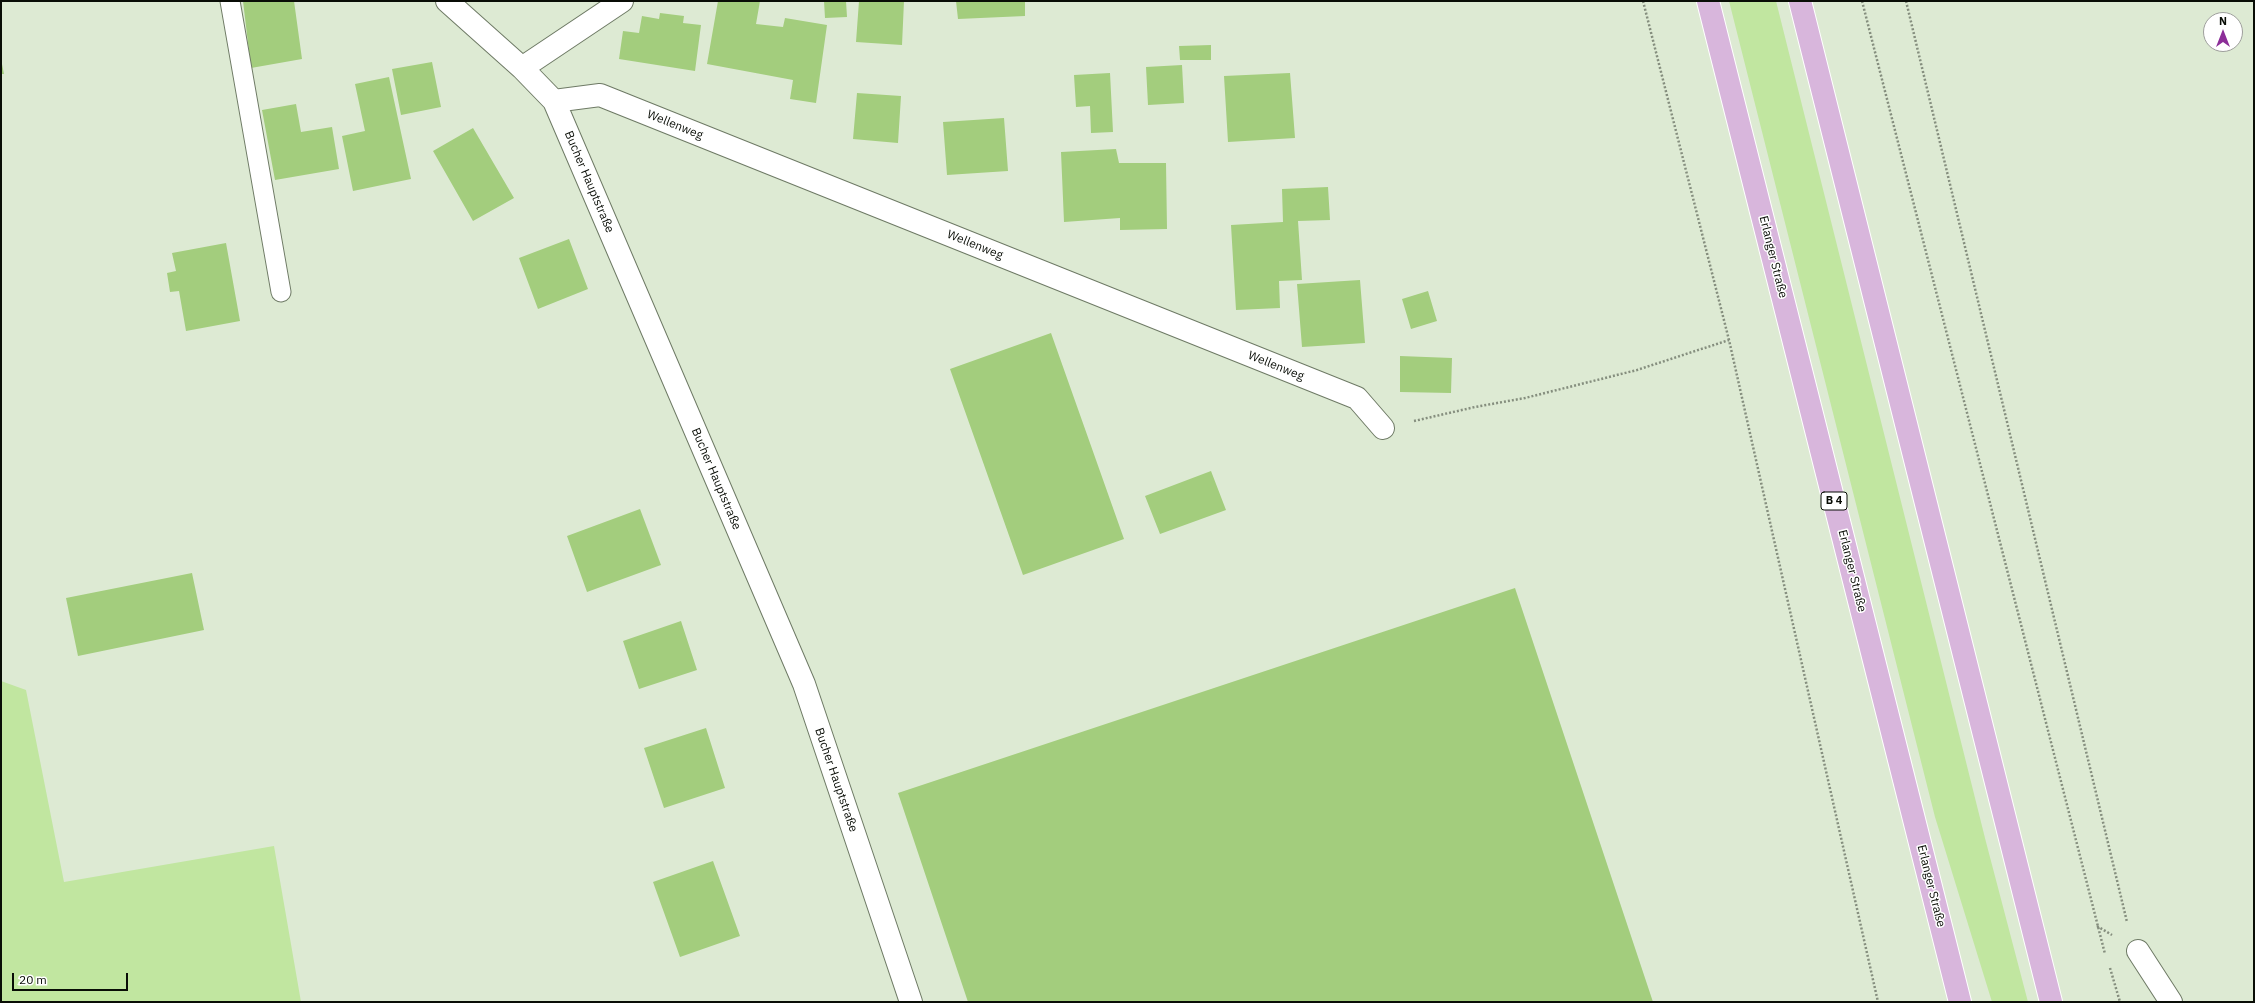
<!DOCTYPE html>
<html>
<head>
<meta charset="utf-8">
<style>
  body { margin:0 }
  #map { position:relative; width:2255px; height:1003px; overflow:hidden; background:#ddead3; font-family:"IBM Plex Sans",sans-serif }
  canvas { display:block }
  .frame { position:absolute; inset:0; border:2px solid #090d06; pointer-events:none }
  .north { position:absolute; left:2203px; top:12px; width:40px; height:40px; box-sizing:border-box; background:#fff; border:1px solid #9d9e9b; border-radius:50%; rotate:0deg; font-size:11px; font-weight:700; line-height:16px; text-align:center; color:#090d06 }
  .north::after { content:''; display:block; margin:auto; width:14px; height:18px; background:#8c2e98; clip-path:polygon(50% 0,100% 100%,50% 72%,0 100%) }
  .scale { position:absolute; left:12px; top:973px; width:116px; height:18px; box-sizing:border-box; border:2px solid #090d06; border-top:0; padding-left:5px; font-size:12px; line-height:14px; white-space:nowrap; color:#090d06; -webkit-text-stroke:3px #fff; paint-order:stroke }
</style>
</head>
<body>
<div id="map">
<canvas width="2255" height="1003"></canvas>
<div class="frame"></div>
<div class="north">N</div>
<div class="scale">20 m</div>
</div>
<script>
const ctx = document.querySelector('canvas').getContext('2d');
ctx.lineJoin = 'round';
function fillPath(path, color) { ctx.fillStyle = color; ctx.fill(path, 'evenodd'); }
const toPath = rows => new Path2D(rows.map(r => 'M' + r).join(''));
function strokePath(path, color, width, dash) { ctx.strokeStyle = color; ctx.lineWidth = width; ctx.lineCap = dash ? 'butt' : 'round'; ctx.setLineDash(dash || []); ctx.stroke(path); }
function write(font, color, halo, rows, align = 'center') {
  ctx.font = font + ' "IBM Plex Sans",sans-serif'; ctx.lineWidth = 3; ctx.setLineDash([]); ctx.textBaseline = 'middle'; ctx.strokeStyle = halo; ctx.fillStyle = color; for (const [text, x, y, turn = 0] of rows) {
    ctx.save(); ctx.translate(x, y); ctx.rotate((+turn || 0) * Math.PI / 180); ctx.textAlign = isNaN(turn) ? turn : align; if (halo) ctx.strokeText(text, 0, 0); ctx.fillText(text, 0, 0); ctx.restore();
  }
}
fillPath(toPath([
  [1729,1,1776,1,1986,842,2028,1002,1992,1002,1935,817],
  [1,681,26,690,64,882,274,846,301,1002,1,1002]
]), '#c1e6a0');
fillPath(toPath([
  [243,1,294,1,302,59,251,68],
  [718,1,760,1,756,24,783,27,785,18,827,25,816,103,790,99,793,80,707,64],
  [824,1,846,1,847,17,825,18],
  [859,1,904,1,902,45,856,42],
  [956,1,1025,1,1025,16,958,19],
  [660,13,684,16,683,23,701,25,695,71,619,59,623,31,639,33,642,16,659,19],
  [1211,45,1211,60,1180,60,1179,46],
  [1,59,4,74,1,74],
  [432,62,441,107,401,115,392,69],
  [1182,65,1184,103,1148,105,1146,67],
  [1110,73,1113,132,1091,133,1090,106,1076,107,1074,75],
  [1290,73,1295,138,1228,142,1224,76],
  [389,77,411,179,353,191,342,136,365,131,355,84],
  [857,93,901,96,898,143,853,139],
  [296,104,301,132,332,127,339,169,275,180,262,110],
  [1004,118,1008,171,947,175,943,122],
  [473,128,514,198,473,221,433,151],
  [1116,149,1119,163,1166,163,1167,229,1120,230,1120,218,1064,222,1061,152],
  [1328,187,1330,220,1298,221,1302,280,1279,281,1280,308,1236,310,1231,225,1283,222,1282,189],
  [569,239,588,289,538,309,519,258],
  [226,243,240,321,186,331,179,291,170,292,167,273,176,271,172,253],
  [1360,280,1365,343,1302,347,1297,284],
  [1428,291,1437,321,1411,329,1402,299],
  [1051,333,1124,539,1023,575,950,369],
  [1400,356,1452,358,1451,393,1400,392],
  [1211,471,1226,510,1160,534,1145,496],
  [640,509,661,565,587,592,567,536],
  [192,573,204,630,78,656,66,598],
  [1515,588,1653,1002,968,1002,898,793],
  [681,621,697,670,639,689,623,641],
  [706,728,725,788,664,808,644,748],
  [713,861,740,936,680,957,653,882]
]), '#a3cd7d');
const service = toPath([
  [230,1,281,292]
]);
const minor = toPath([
  [447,1,522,68,554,101,804,684,911,1002],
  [522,68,622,1],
  [554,101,600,95,1357,398,1383,428],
  [2138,951,2171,1002]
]);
const primary = toPath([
  [1708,1,1960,1002],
  [1800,1,2051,1002]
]);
strokePath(service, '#6e7a65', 21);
strokePath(minor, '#6e7a65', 24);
strokePath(primary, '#fff', 24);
strokePath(toPath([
  [1643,1,1729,340,1878,1002],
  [1862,1,2105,954],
  [1906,1,2127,922],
  [1414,421,1475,407,1525,398,1637,370,1729,340],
  [2097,926,2112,935],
  [2110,968,2120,1002]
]), '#858e7e', 2.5, [2, 2]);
strokePath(service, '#fff', 19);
strokePath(minor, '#fff', 22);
strokePath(primary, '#d8b6dc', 22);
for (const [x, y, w] of [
  [1834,501,26]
]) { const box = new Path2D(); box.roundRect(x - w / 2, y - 9, w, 18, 3); ctx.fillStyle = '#fff'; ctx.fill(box); strokePath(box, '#090d06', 1); }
write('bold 11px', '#090d06', null, [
  ["B 4",1834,501]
]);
write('12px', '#090d06', '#fff', [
  ["Wellenweg",675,125,22],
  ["Bucher Hauptstraße",589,182,67],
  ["Wellenweg",975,245,22],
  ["Erlanger Straße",1773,257,76],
  ["Wellenweg",1276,366,22],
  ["Bucher Hauptstraße",716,479,67],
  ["Erlanger Straße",1852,571,76],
  ["Bucher Hauptstraße",836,780,71],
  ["Erlanger Straße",1931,886,76]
]);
</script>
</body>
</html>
